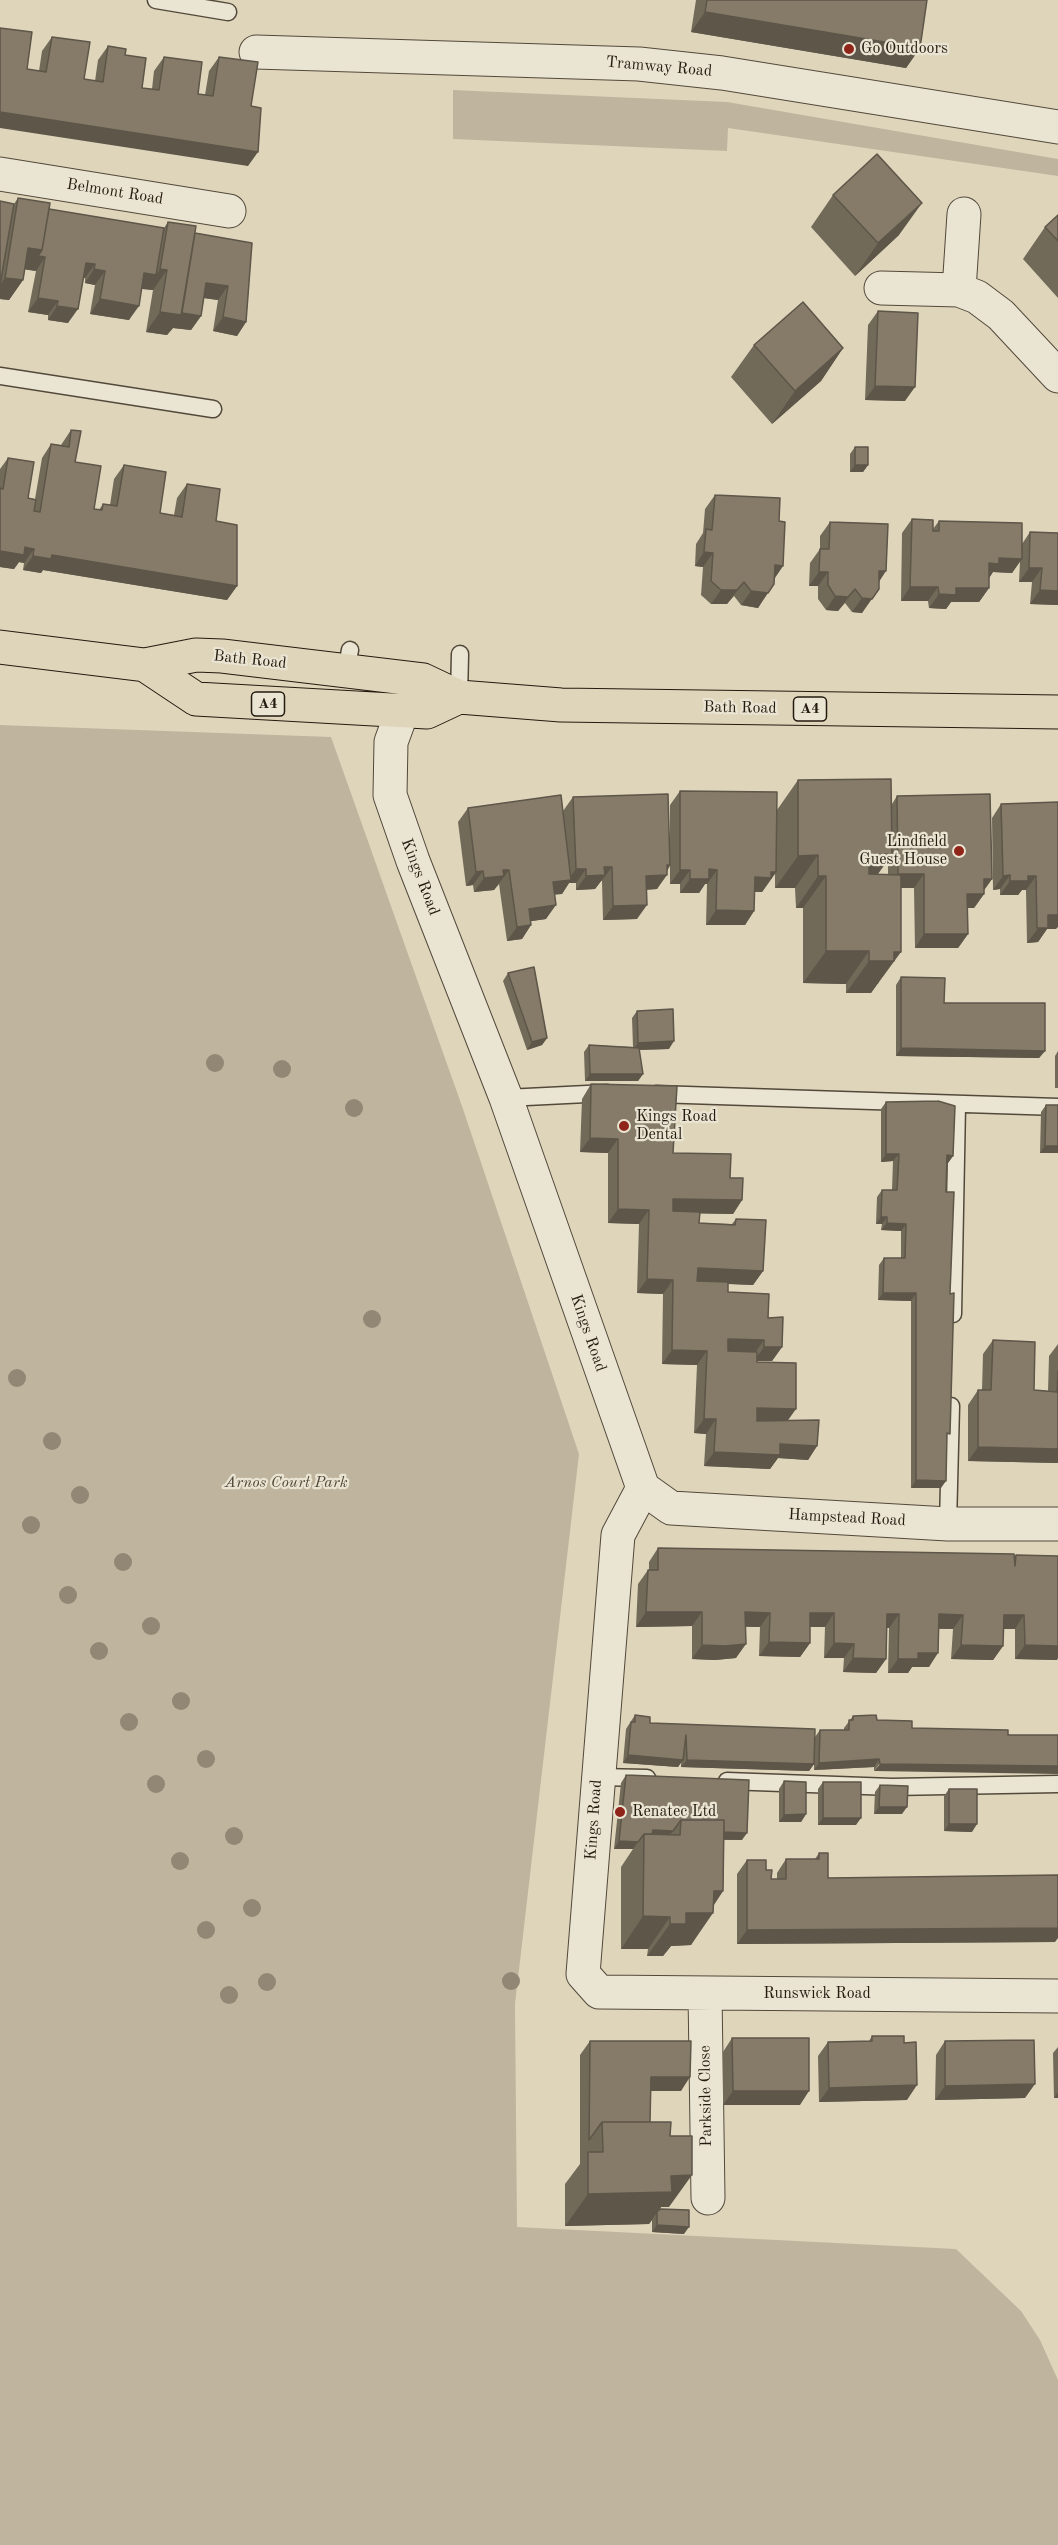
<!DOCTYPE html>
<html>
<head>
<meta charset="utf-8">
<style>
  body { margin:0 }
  canvas { display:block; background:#dfd5bb }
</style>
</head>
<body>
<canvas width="1058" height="2545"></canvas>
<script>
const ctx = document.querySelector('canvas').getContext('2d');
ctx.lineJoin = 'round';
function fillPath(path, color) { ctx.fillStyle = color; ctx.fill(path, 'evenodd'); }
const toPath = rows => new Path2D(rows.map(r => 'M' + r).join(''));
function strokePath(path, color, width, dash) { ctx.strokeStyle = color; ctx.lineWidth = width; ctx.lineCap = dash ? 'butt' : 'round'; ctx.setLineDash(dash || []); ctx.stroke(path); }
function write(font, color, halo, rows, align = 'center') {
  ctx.font = font + ' "Old Standard TT",serif'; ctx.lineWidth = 4.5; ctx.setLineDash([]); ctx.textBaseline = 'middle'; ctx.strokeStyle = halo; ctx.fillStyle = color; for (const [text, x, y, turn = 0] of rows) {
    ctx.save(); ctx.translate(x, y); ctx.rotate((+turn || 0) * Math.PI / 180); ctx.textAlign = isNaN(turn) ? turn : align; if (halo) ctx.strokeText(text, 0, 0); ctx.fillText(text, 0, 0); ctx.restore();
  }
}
fillPath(toPath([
  [453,90,727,102,1058,159,1058,176,728,128,727,151,453,139],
  [0,725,331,737,463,1109,579,1454,515,2004,517,2227,956,2249,1021,2311,1040,2340,1058,2380,1058,2545,0,2545]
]), '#bfb59e');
const service = toPath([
  [156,0,228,12],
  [0,376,213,409],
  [346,671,350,650],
  [459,697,460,654],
  [656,1094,1058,1107],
  [506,1098,607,1093],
  [953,1314,957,1105],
  [948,1524,951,1406],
  [597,1777,647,1778],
  [727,1781,892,1787,1058,1784]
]);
const minor = toPath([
  [256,52,639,64,722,73,1058,127],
  [0,174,229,211],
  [881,288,959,290,977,297,1001,315,1058,376],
  [959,290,964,214],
  [402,712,391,742,390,795,413,861,506,1098,643,1488,618,1535,583,1974,599,1992,1058,1996],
  [643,1488,671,1508,948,1524,1058,1524],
  [705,1993,708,2198]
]);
const trunk = toPath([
  [0,647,145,665,196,655,222,656,423,680,459,697,561,705,1058,712],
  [145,665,196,699,427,712,459,697]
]);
strokePath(service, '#53493a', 19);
strokePath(minor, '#53493a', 35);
strokePath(trunk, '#241a0f', 35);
strokePath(service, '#eae4d3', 16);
strokePath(minor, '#eae4d3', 33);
strokePath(trunk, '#dfd5bb', 33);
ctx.fillStyle = '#918774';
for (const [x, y] of [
  [215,1063],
  [282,1069],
  [354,1108],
  [372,1319],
  [17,1378],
  [52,1441],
  [80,1495],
  [31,1525],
  [123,1562],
  [68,1595],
  [151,1626],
  [99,1651],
  [181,1701],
  [129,1722],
  [206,1759],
  [156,1784],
  [234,1836],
  [180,1861],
  [252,1908],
  [206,1930],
  [511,1981],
  [267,1982],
  [229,1995]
]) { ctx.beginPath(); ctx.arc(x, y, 9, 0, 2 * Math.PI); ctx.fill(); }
fillPath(toPath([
  [696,0,927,0,920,48,906,68,691,32],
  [52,37,84,79,95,81,98,60,108,46,125,55,142,88,152,89,154,71,164,57,198,94,205,95,209,71,219,57,251,106,248,166,27,69,39,71,42,51],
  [833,195,899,235,855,276,811,227],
  [18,198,49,209,164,228,168,222,195,233,252,243,246,322,237,336,213,331,218,300,204,298,201,316,191,330,173,328,167,335,146,332,153,290,142,289,129,320,90,314,95,285,85,283,85,278,83,278,68,323,48,320,48,315,28,312,36,271,25,269,23,280,9,300,0,299,0,201,14,204],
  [1058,215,1058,298,1023,259,1045,227],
  [878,311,905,401,865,400,868,325],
  [754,345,843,348,821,381,772,424,731,377],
  [71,430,75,462,94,509,99,510,103,504,110,505,114,479,124,465,160,513,174,515,177,498,187,484,216,521,237,586,227,600,43,570,41,573,23,570,24,563,19,562,14,569,0,567,0,469,8,458,28,498,35,499,42,458,51,444,61,445],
  [855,447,868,465,863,472,850,472,850,454],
  [715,495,779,521,783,566,775,578,758,608,741,605,734,596,727,604,711,604,701,595,703,567,695,566,696,544,703,533,705,509],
  [912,519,933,529,939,521,1022,544,1030,532,1058,533,1058,605,1030,604,1032,582,1019,582,1020,561,1012,573,993,572,989,578,989,588,979,602,951,602,946,609,929,608,928,601,901,601,902,533],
  [830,522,879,581,862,613,852,612,845,603,838,611,826,610,818,599,818,586,809,586,810,563,820,549,820,536],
  [798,780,892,804,897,796,992,879,984,890,984,894,974,908,967,908,968,934,958,948,915,948,914,888,901,888,878,984,877,984,871,993,846,993,846,984,803,983,803,908,796,908,795,888,775,888,775,874,762,892,754,892,754,911,745,925,706,925,707,884,705,884,699,893,680,893,680,884,670,884,670,866,657,889,646,890,637,919,603,920,602,881,601,881,595,889,576,890,576,883,569,883,562,894,555,894,546,919,531,921,531,925,522,939,507,941,499,884,494,890,474,892,473,885,466,886,458,822,468,808,564,819,563,811,573,797,670,845,670,805,680,791,777,810],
  [888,860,888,874,878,874],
  [1058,802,1056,929,1047,929,1038,942,1027,943,1026,890,1022,890,1018,895,1000,895,1000,889,993,890,992,818,1001,804],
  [508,973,547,1038,542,1045,527,1050,503,981],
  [901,977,944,1003,1045,1051,1039,1058,896,1056,896,985],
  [637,1011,669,1049,639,1050,643,1074,638,1081,585,1081,584,1052,589,1045,633,1047,632,1018],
  [1058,1051,1058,1088,1055,1088,1055,1056],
  [591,1084,673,1153,730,1178,742,1200,733,1214,699,1213,699,1223,732,1224,736,1219,763,1271,753,1285,728,1284,728,1292,768,1318,782,1347,772,1361,757,1361,788,1421,817,1446,808,1460,778,1458,770,1469,704,1466,706,1434,694,1433,697,1365,662,1364,663,1294,637,1293,639,1224,608,1223,608,1153,580,1152,582,1099],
  [886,1102,953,1156,948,1163,947,1163,946,1192,950,1294,947,1439,941,1488,911,1488,911,1301,878,1300,879,1265,884,1258,901,1258,901,1231,881,1230,882,1224,876,1224,877,1197,882,1190,892,1190,893,1161,881,1162,881,1109],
  [1046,1105,1058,1105,1058,1153,1040,1153,1041,1112],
  [993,1340,1034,1390,1048,1391,1049,1356,1058,1344,1058,1463,968,1461,968,1405,978,1390,982,1390,983,1354],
  [658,1548,1014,1556,1016,1555,1057,1660,1015,1659,1015,1629,1003,1629,1003,1646,993,1660,951,1659,953,1629,939,1629,929,1667,912,1667,908,1673,888,1673,889,1628,887,1628,886,1659,876,1673,843,1672,844,1658,824,1658,825,1627,810,1627,810,1643,800,1657,759,1656,760,1627,746,1627,736,1658,715,1660,692,1659,692,1626,636,1627,638,1584,648,1570,649,1570,649,1562],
  [635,1715,650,1723,815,1737,820,1730,844,1730,844,1728,853,1716,877,1720,912,1721,874,1771,874,1767,814,1770,814,1764,809,1771,681,1767,681,1762,678,1767,623,1763,626,1729],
  [626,1775,742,1840,724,1840,723,1891,714,1905,691,1945,671,1946,663,1956,647,1956,648,1949,621,1949,621,1867,633,1849,614,1849,621,1783],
  [784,1781,806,1814,801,1822,779,1822,779,1789],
  [823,1782,856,1825,818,1825,818,1789],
  [880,1785,902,1814,874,1814,875,1792],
  [949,1789,972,1832,944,1831,944,1796],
  [819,1853,828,1878,1055,1942,737,1944,737,1874,747,1860,766,1870,771,1879,777,1879,777,1873,786,1859,815,1859],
  [872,2036,907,2100,819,2102,818,2056,828,2042,869,2041],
  [732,2038,800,2105,723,2105,723,2052],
  [590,2041,681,2091,650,2091,650,2122,669,2207,661,2207,660,2209,684,2234,652,2232,652,2220,649,2224,565,2226,565,2184,580,2164,580,2055],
  [945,2041,1025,2098,935,2100,936,2055],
  [1058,2047,1058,2098,1054,2098,1053,2053]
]), '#726a59');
fillPath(toPath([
  [705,12,920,48,906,68,691,32],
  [0,112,258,152,248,166,0,128],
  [922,203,899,235,855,276,878,243],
  [28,248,42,250,45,257,36,271,14,268],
  [86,263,95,264,85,278,76,277],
  [94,269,105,271,95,285,85,283],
  [160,269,167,270,153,290,134,288,144,273,156,275],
  [5,278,23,280,9,300,0,299,0,285],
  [206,283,228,286,218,300,196,297],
  [38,298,58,301,48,315,28,312],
  [100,299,139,306,129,320,90,314],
  [57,306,78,309,68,323,48,320],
  [160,312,178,313,201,316,191,330,173,328,167,335,146,332],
  [223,317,246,322,237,336,213,331],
  [843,348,821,381,772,424,795,391],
  [875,386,915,387,905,401,865,400],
  [855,465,868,465,863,472,850,472],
  [25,547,34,549,24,563,19,562,14,569,0,567,0,551],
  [704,552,713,553,703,567,695,566],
  [52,555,237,586,227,600,43,570,41,573,23,570,33,556],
  [999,558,1022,559,1012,573,993,572,989,578,979,578,989,563],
  [775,565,783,566,773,580],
  [1029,568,1042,568,1032,582,1019,582],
  [879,571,886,571,877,585],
  [819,572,828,572,818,586,809,586],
  [744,582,727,604,711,604,721,590],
  [910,587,938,587,928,601,901,601],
  [956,588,989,588,979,602,951,602,946,609,929,608,939,594],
  [855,589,838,611,826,610,835,596],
  [879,589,862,613,852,612,862,598],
  [1040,590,1058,591,1058,605,1030,604],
  [751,591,768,593,758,608,741,605],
  [892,854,869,886,869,855],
  [818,855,795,888,775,888,798,856],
  [667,865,670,865,663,875,667,875,657,889,636,890,646,876],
  [604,867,612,867,595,889,576,890,586,876],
  [576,869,586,869,576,883,569,883,562,894,543,896,553,882,568,880],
  [709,869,717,870,707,884,705,884,699,893,680,893,690,879],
  [503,870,509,870,494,890,474,892,484,878],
  [680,870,690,870,680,884,670,884],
  [483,871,473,885,466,886,476,872],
  [771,872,776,872,762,892,745,891,755,877],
  [898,874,924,874,914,888,888,888],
  [1010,875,1000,889,993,890,1003,876],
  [818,876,826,876,803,908,796,908],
  [1028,876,1036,876,1026,890,1022,890,1018,895,1000,895,1010,881],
  [984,879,992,879,982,893],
  [967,894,984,894,974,908,957,908],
  [556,905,546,919,519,923,529,909],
  [647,905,637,919,603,920,613,906],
  [716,910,754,911,745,925,706,925],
  [1048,915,1058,915,1058,927,1056,929,1047,929,1038,942,1027,943],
  [531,925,522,939,507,941,517,927],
  [924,934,968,934,958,948,915,948],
  [826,951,869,951,846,984,803,983],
  [894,952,901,952,871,993,846,993,869,961],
  [547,1038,542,1045,527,1050,532,1042],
  [674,1041,669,1049,633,1050,638,1043],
  [901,1048,1045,1051,1039,1058,896,1056],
  [590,1074,643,1074,638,1081,585,1081],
  [590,1138,618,1139,608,1153,580,1152],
  [1045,1146,1058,1146,1058,1153,1040,1153],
  [886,1154,899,1154,893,1161,881,1162],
  [947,1155,953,1156,948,1163,942,1162],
  [673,1199,742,1200,733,1214,663,1213],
  [618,1209,649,1210,639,1224,608,1223],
  [881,1217,887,1217,882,1224,876,1224],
  [887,1223,906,1224,901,1231,881,1230],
  [698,1268,763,1271,753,1285,688,1282],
  [647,1279,673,1280,663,1294,637,1293],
  [883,1293,916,1293,911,1301,878,1300],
  [728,1339,764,1340,754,1354,718,1354],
  [764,1347,782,1347,772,1361,754,1361],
  [672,1350,707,1351,697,1365,662,1364],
  [757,1408,796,1409,786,1423,747,1422],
  [704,1419,716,1419,706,1434,694,1433],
  [780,1444,817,1446,808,1460,778,1458,770,1469,704,1466,714,1452],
  [978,1447,1058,1449,1058,1463,968,1461],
  [916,1480,946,1481,941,1488,911,1488],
  [646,1612,702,1612,692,1626,636,1627],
  [745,1612,770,1613,760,1627,736,1626],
  [810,1613,834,1613,825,1627,800,1627],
  [887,1614,899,1614,889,1628,878,1628],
  [939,1614,963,1615,953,1629,929,1628],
  [1004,1615,1024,1615,1015,1629,994,1629],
  [769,1642,810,1643,800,1657,759,1656],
  [834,1643,854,1644,844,1658,824,1658],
  [746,1644,736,1658,715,1660,692,1659,702,1645],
  [961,1645,1003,1646,993,1660,951,1659],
  [1025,1645,1058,1646,1058,1658,1057,1660,1015,1659],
  [918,1653,938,1653,929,1667,912,1667,908,1673,888,1673,898,1659],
  [853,1658,886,1659,876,1673,843,1672],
  [628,1755,683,1760,678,1767,623,1763],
  [879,1759,874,1767,814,1770,819,1763],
  [687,1760,814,1764,809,1771,681,1767],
  [880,1764,1058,1766,1058,1774,874,1771],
  [879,1807,907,1807,902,1814,874,1814],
  [806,1814,801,1822,779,1822,784,1815],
  [823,1818,861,1818,856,1825,818,1825],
  [949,1824,977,1824,972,1832,944,1831],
  [653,1830,673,1831,668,1838,647,1837],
  [680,1831,747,1833,742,1840,678,1838,680,1835],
  [619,1841,638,1842,633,1849,614,1849],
  [714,1891,723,1891,708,1913,713,1913,691,1945,671,1946,663,1956,647,1956,670,1924,686,1913],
  [643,1916,670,1917,648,1949,621,1949],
  [1058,1928,1058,1938,1055,1942,737,1944,747,1930],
  [651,2077,690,2077,681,2091,641,2091],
  [1035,2084,1025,2098,935,2100,945,2086],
  [917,2085,907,2100,819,2102,829,2088],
  [733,2091,809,2091,800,2105,723,2105],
  [1058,2092,1058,2098,1054,2098],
  [692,2175,669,2207,661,2207,649,2224,565,2226,588,2194,671,2176],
  [657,2225,689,2227,684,2234,652,2232]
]), '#5d5649');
const building = toPath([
  [707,0,927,0,920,48,705,12,707,0],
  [0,28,32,32,27,69,46,72,52,37,90,42,84,79,103,82,108,46,126,49,125,55,146,58,142,88,159,90,164,57,202,62,198,94,213,96,219,57,258,62,251,106,261,108,258,152,0,112,0,28],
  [877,154,922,203,878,243,833,195,877,154],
  [18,198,50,203,42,250,28,248,23,280,5,278,18,198],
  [0,201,14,204,0,285,0,201],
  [49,209,164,228,156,275,144,273,139,306,100,299,105,271,94,269,95,264,86,263,78,309,57,306,58,301,38,298,45,257,38,256,42,250,49,209],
  [1058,215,1058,241,1045,227,1058,215],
  [168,222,196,226,181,315,160,312,167,270,160,269,168,222],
  [195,233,252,243,246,322,223,317,228,286,206,283,201,316,182,313,195,233],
  [803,302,843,348,795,391,754,345,803,302],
  [878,311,918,313,915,387,875,386,878,311],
  [71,430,81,431,75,462,101,466,94,509,102,510,103,504,117,506,124,465,166,472,160,513,182,517,187,484,220,489,216,521,237,525,237,586,52,555,51,559,33,556,34,549,28,548,25,547,24,555,0,551,0,488,3,489,8,458,34,462,28,498,36,500,34,511,40,512,51,444,69,447,71,430],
  [855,447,868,447,868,465,855,465,855,447],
  [715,495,780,498,779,521,785,522,783,566,775,565,774,584,768,593,751,591,744,582,737,590,721,590,711,581,713,553,704,552,706,529,712,530,715,495],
  [912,519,933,520,933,531,939,531,939,521,1022,523,1022,559,999,558,999,564,989,563,989,588,956,588,956,595,939,594,938,587,910,587,912,519],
  [830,522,888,524,886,571,879,571,879,589,872,599,862,598,855,589,848,597,835,596,828,585,828,572,819,572,820,549,829,549,830,522],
  [1030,532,1058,533,1058,591,1040,590,1042,568,1029,568,1030,532],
  [891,779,892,854,869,855,869,874,901,875,901,952,894,952,894,961,869,961,869,951,826,951,826,876,818,876,818,855,798,856,798,780,891,779],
  [680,791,777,792,776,872,771,872,771,878,755,877,754,911,716,910,717,870,709,869,709,879,690,879,690,870,680,870,680,791],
  [668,794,670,865,667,865,667,875,646,876,647,905,613,906,612,867,604,867,605,875,586,876,586,869,576,869,573,797,668,794],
  [990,794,992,879,984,879,984,894,967,894,968,934,924,934,924,874,898,874,897,796,990,794],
  [561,795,571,880,553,882,556,905,529,909,531,925,517,927,509,870,503,870,504,876,484,878,483,871,476,872,468,808,561,795],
  [1058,802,1058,915,1048,915,1048,928,1037,928,1036,876,1028,876,1028,881,1010,881,1010,875,1003,876,1001,804,1058,802],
  [534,967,547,1038,532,1042,508,973,534,967],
  [901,977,945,978,944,1003,1045,1003,1045,1051,901,1048,901,977],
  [673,1009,674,1041,638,1043,637,1011,673,1009],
  [589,1045,639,1048,643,1074,590,1074,589,1045],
  [591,1084,677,1086,673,1153,731,1154,730,1178,743,1178,742,1200,673,1199,673,1211,700,1212,699,1223,735,1225,736,1219,766,1220,763,1271,698,1268,697,1281,728,1282,728,1292,769,1294,768,1318,783,1317,782,1347,764,1347,764,1340,728,1339,728,1351,757,1352,757,1362,796,1363,796,1409,757,1408,757,1421,819,1420,817,1446,780,1444,780,1455,714,1452,716,1419,704,1419,707,1351,672,1350,673,1280,647,1279,649,1210,618,1209,618,1139,590,1138,591,1084],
  [938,1101,955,1106,953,1156,947,1155,946,1192,954,1192,950,1294,954,1293,950,1434,947,1433,946,1481,916,1480,916,1293,883,1293,884,1258,905,1258,906,1224,887,1223,887,1217,881,1217,882,1190,897,1190,899,1154,886,1154,886,1102,938,1101],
  [1046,1105,1058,1105,1058,1146,1045,1146,1046,1105],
  [993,1340,1035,1342,1034,1390,1057,1392,1058,1371,1058,1449,978,1447,978,1390,991,1390,993,1340],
  [658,1548,1014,1554,1015,1566,1016,1555,1058,1556,1058,1646,1025,1645,1024,1615,1004,1615,1003,1646,961,1645,963,1615,939,1614,938,1653,918,1653,918,1659,898,1659,899,1614,887,1614,886,1659,853,1658,854,1644,834,1643,834,1613,810,1613,810,1643,769,1642,770,1613,745,1612,746,1644,725,1646,702,1645,702,1612,646,1612,648,1570,658,1570,658,1548],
  [635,1715,650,1717,650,1723,815,1729,814,1764,687,1760,686,1735,683,1760,628,1755,631,1722,635,1722,635,1715],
  [876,1715,877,1720,912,1721,912,1728,1008,1730,1008,1735,1058,1735,1058,1766,880,1764,879,1759,819,1763,820,1730,849,1730,849,1720,853,1720,853,1716,876,1715],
  [626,1775,749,1780,747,1833,724,1832,724,1820,681,1820,673,1831,653,1830,652,1834,644,1834,638,1842,619,1841,626,1775],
  [784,1781,806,1782,806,1814,784,1815,784,1781],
  [823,1782,861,1782,861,1818,823,1818,823,1782],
  [880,1785,908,1786,907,1807,879,1807,880,1785],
  [949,1789,977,1789,977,1824,949,1824,949,1789],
  [681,1820,724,1820,723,1891,714,1891,713,1913,686,1913,686,1924,670,1924,670,1917,643,1916,644,1834,680,1835,681,1820],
  [819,1853,828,1853,828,1878,1058,1875,1058,1928,747,1930,747,1860,766,1860,766,1870,772,1870,771,1879,786,1879,786,1859,819,1859,819,1853],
  [872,2036,904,2036,904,2043,916,2042,917,2085,829,2088,828,2042,872,2041,872,2036],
  [732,2038,809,2038,809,2091,733,2091,732,2038],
  [1034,2040,1035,2084,945,2086,945,2041,1034,2040],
  [590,2041,691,2041,690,2077,651,2077,650,2122,602,2122,589,2140,590,2041],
  [602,2122,671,2122,670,2136,692,2136,692,2175,671,2176,672,2192,588,2194,588,2152,603,2152,602,2122],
  [660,2209,689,2210,689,2227,657,2225,657,2212,660,2209]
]);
fillPath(building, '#857b68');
strokePath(building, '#5d5649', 1.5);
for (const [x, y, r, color] of [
  [849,49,6,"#8f2418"],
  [959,851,6,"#8f2418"],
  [624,1126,6,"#8f2418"],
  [620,1812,6,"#8f2418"]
]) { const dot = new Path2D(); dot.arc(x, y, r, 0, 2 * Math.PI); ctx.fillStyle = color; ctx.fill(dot); strokePath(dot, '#eae4d3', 2); }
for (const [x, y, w] of [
  [268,704,33],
  [810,709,33]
]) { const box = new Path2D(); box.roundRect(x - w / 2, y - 12, w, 24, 4.5); ctx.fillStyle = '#eae4d3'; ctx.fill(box); strokePath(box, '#241a0f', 1.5); }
write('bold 15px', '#241a0f', null, [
  ["A4",268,704],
  ["A4",810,709]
]);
write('16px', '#241a0f', '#eae4d3', [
  ["Go Outdoors",861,49],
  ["Lindfield",947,842,"right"],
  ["Guest House",947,860,"right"],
  ["Kings Road",636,1117],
  ["Dental",636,1135],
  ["Renatec Ltd",632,1812]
], 'left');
write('16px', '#241a0f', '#eae4d3', [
  ["Tramway Road",659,67,5],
  ["Belmont Road",115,192,9],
  ["Bath Road",250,660,6],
  ["Bath Road",740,708,1],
  ["Kings Road",420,877,69],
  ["Kings Road",588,1333,71],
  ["Hampstead Road",847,1518,3],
  ["Kings Road",594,1820,-86],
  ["Runswick Road",817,1994],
  ["Parkside Close",706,2096,-91]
]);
write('italic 16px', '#52483a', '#eae4d3', [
  ["Arnos Court Park",286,1483]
]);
</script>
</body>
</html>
